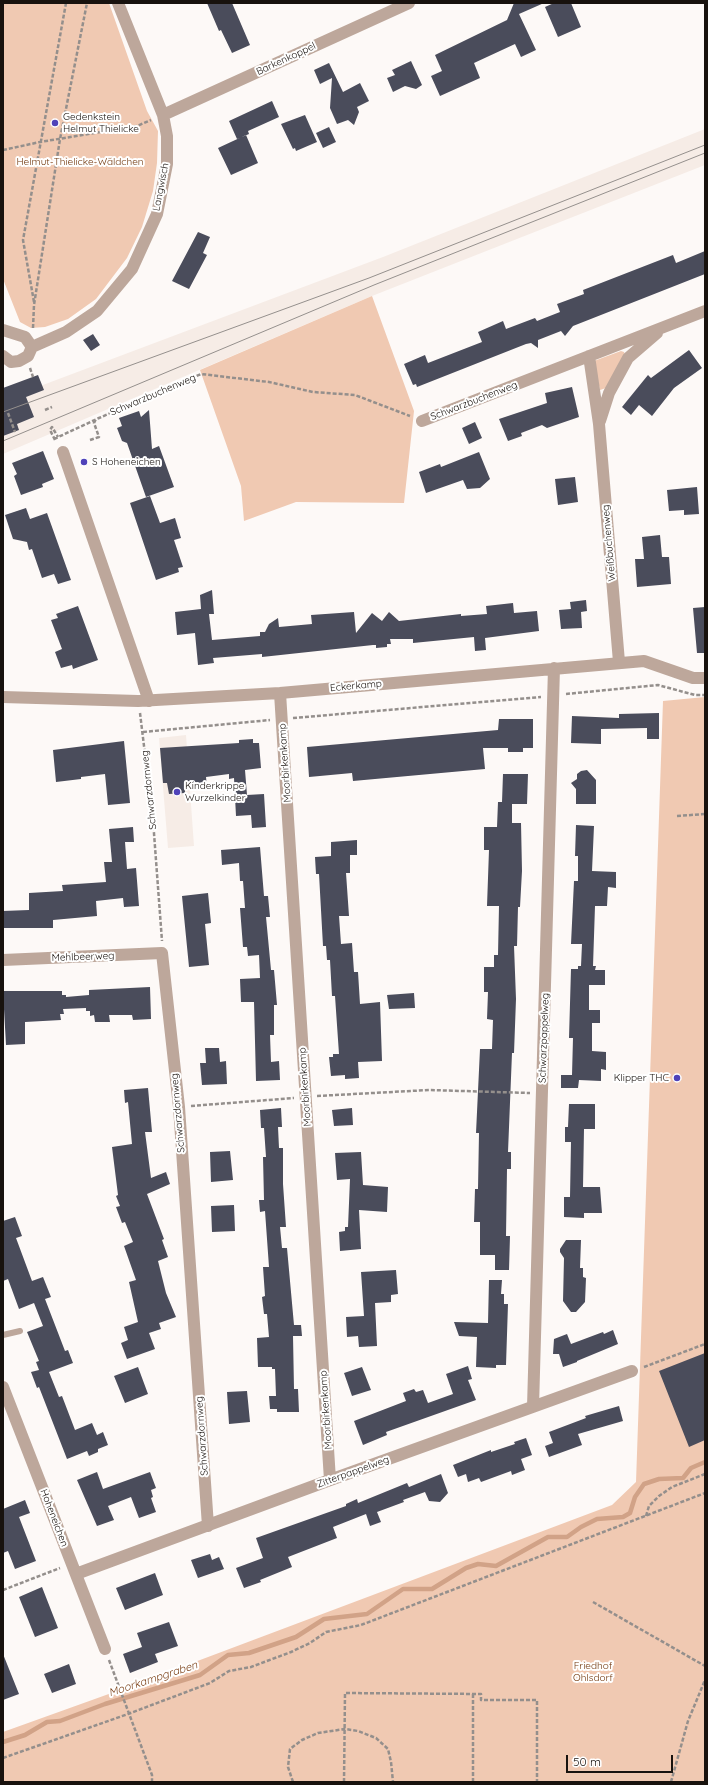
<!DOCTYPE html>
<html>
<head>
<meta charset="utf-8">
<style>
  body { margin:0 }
  #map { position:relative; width:708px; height:1785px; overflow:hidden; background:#fdf9f7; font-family:Quicksand,sans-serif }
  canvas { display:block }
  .frame { position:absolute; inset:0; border:4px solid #18120e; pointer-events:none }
  .scale { position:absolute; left:566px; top:1755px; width:107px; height:18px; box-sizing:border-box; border:2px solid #18120e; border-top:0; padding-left:5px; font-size:12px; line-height:14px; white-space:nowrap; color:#18120e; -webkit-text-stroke:3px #fff; paint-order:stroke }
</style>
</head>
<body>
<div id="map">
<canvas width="708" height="1785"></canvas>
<div class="frame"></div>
<div class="scale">50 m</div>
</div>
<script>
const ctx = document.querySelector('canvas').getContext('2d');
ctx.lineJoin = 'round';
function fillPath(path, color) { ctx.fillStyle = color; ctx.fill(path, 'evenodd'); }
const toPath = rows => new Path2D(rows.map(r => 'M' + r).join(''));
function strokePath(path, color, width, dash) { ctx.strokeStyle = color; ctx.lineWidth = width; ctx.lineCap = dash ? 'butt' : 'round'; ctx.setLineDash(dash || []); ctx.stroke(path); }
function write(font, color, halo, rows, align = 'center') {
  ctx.font = font + ' Quicksand,sans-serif'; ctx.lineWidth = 4; ctx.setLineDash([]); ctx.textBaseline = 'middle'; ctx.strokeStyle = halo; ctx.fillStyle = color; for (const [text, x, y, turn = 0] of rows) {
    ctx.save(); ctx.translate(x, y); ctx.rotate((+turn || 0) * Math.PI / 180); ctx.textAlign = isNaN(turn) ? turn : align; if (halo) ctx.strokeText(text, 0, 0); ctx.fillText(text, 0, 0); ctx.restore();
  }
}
fillPath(toPath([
  [705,129,705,165,372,296,3,454,3,400,383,257],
  [186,735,194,846,168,848,159,738]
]), '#f6ece6');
fillPath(toPath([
  [3,3,109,3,147,111,158,131,157,163,153,191,142,227,127,258,96,299,68,319,45,327,31,328,20,322,3,279],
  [372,296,414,411,404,503,296,502,244,521,241,486,200,370],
  [621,351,624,352,625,355,606,388,600,390,594,361],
  [705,697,705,1782,3,1782,3,1732,131,1686,612,1505,636,1482,663,701]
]), '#f0c9b2');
strokePath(toPath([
  [3,1742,25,1735,47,1722,60,1721,105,1704,200,1675,228,1655,249,1653,296,1637,324,1619,367,1614,403,1589,432,1589,466,1568,478,1564,496,1566,548,1537,567,1537,581,1527,597,1519,623,1517,630,1513,635,1497,644,1484,659,1479,683,1478,691,1468,705,1462]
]), '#d1a287', 4.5);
fillPath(toPath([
  [207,3,232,3,250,45,232,53,221,30,219,31],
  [514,3,544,3,519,14,536,50,521,57,515,44,474,63,480,78,440,96,431,76,442,71,435,55,507,20],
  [554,3,571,3,581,27,558,37,545,7],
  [411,61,422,85,416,89,405,86,393,92,387,78,395,75,392,70],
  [329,63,343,92,360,83,369,101,357,107,359,112,354,125,348,120,337,124,330,108,332,78,320,84,314,70],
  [272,101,279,117,248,131,249,134,237,139,229,121],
  [305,115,317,142,296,151,295,148,293,149,281,124],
  [329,127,336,142,323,148,316,133],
  [246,135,258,163,231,175,218,148],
  [198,232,210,237,203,253,207,255,189,289,172,281],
  [705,251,705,274,573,326,565,336,561,331,538,340,538,348,531,343,526,344,417,387,416,384,413,385,404,364,425,355,428,363,482,342,478,332,503,321,506,329,535,318,537,321,560,312,557,304,584,294,583,290,673,255,676,263],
  [93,334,100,345,91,351,83,340],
  [689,350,702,368,674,388,652,416,639,405,631,415,622,407,648,375,651,378],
  [38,375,44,390,26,397,34,417,17,424,19,430,3,436,3,388],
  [572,387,579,417,547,428,542,425,521,433,522,436,508,441,499,419,547,403,545,393],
  [149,410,152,449,159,446,174,487,146,497,127,443,122,441,117,428,122,426,119,418,139,411,141,417],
  [475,422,482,438,469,444,462,428],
  [43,451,54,479,42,484,43,487,21,495,14,476,17,474,12,463],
  [479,452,490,479,480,488,467,489,463,480,426,493,419,472,440,464,441,467],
  [575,477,578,502,558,505,555,479],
  [697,487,699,514,684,515,684,510,669,511,667,490],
  [150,496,160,523,175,518,181,538,174,540,183,567,178,568,179,572,156,580,130,503],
  [26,508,30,519,47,513,71,580,58,584,54,574,42,578,32,549,29,550,27,542,13,539,5,515],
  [660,535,662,557,669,557,671,584,637,587,635,559,644,559,642,537],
  [212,590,214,614,209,614,212,640,260,636,260,632,265,632,269,624,278,618,279,627,312,624,311,615,354,612,356,633,372,613,382,621,389,612,399,621,461,614,461,616,487,614,486,606,513,603,514,613,537,611,539,631,485,638,486,650,475,651,474,637,413,643,413,639,390,639,391,644,387,644,387,647,376,648,376,645,373,645,262,657,262,654,213,658,214,663,198,665,195,633,177,635,175,612,201,609,200,595],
  [586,600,587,611,581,612,582,628,561,629,559,610,571,609,570,602],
  [78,606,98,660,73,669,72,665,61,668,55,652,62,649,51,620,58,618,56,614],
  [705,607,705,653,697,653,693,608],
  [659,713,659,739,647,739,647,728,601,729,601,744,571,743,572,716,619,718,619,714],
  [499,719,533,719,533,748,523,748,523,752,508,752,508,748,483,748,485,769,353,781,352,773,309,777,307,747,498,730],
  [253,739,253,743,259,743,261,768,245,770,247,795,264,794,266,827,252,828,251,815,236,816,234,778,229,779,229,774,206,777,207,787,185,789,185,793,169,794,167,783,163,783,160,748,239,743,239,740],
  [124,741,130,803,108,805,105,774,81,777,81,779,56,782,53,750],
  [587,770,596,780,596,804,576,804,576,789,571,783,577,779,577,774,581,771],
  [503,774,528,774,527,804,512,804,512,823,521,823,522,871,520,907,518,907,517,946,514,946,516,999,514,1053,512,1053,508,1152,511,1152,511,1169,507,1169,506,1236,510,1236,509,1270,495,1270,495,1255,480,1255,480,1222,474,1222,475,1189,478,1189,479,1133,476,1133,480,1049,492,1049,493,1020,487,1019,488,992,484,992,484,967,494,967,494,955,498,955,499,906,487,906,489,850,484,850,484,827,497,827,498,802,502,802],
  [576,825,594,826,592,871,616,872,616,888,608,887,607,906,595,906,593,966,596,966,595,970,605,970,605,985,589,985,589,1010,600,1010,600,1023,592,1023,592,1051,606,1052,606,1070,601,1069,601,1081,579,1080,578,1088,561,1088,561,1075,572,1075,573,1038,569,1038,571,969,578,969,578,966,581,966,582,944,571,944,574,881,578,881,578,856,575,856],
  [133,827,134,842,125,842,127,869,136,868,139,906,124,907,123,898,96,901,97,916,53,920,53,928,3,928,3,911,29,910,29,893,63,891,62,885,106,882,104,862,112,862,109,829],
  [357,840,357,855,350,855,350,873,346,873,349,916,339,916,341,944,352,943,354,972,358,972,360,1004,380,1002,382,1061,358,1062,359,1078,345,1079,345,1075,331,1076,329,1057,333,1057,333,1054,339,1054,335,996,332,996,330,960,327,960,326,946,323,946,319,874,316,874,315,857,331,856,331,842],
  [260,847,264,896,268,896,270,917,266,917,271,970,274,970,277,1005,274,1005,274,1035,270,1035,271,1062,279,1061,280,1080,256,1081,254,1002,241,1002,240,979,260,978,259,955,248,956,247,947,243,947,240,908,245,908,243,881,240,881,239,863,222,865,221,850],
  [208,893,211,923,205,924,209,965,189,967,182,896],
  [150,987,151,1019,133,1020,132,1015,109,1015,110,1022,95,1022,94,1015,90,1016,90,1011,86,1011,86,1008,63,1009,64,1014,60,1014,61,1020,25,1022,25,1044,6,1045,3,991,62,991,62,995,66,995,66,997,89,995,89,990],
  [414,993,415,1008,389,1009,387,995],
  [205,1048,219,1048,220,1062,226,1061,227,1084,202,1085,200,1063,206,1063],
  [148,1088,152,1132,145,1132,151,1178,166,1172,170,1184,147,1194,164,1239,162,1240,168,1257,158,1261,166,1293,176,1317,159,1323,161,1329,149,1333,155,1349,127,1359,121,1343,128,1340,124,1327,138,1322,129,1282,136,1280,124,1246,133,1242,125,1222,122,1223,116,1207,120,1206,116,1196,118,1195,112,1147,132,1144,128,1102,125,1103,124,1090],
  [569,1104,595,1104,595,1129,584,1129,583,1187,600,1187,602,1213,584,1213,584,1218,564,1217,564,1197,570,1197,571,1142,565,1142,565,1127,568,1127],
  [281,1108,282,1127,278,1127,279,1148,283,1148,283,1184,286,1227,280,1227,282,1248,287,1248,294,1325,301,1325,302,1336,293,1336,294,1389,298,1389,299,1412,277,1412,277,1409,270,1409,269,1396,276,1396,275,1369,272,1369,272,1367,258,1367,257,1338,269,1337,267,1314,264,1314,262,1297,265,1296,263,1267,269,1267,265,1211,260,1212,259,1200,264,1200,263,1157,266,1157,264,1128,261,1128,260,1110],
  [352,1108,353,1125,334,1126,332,1110],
  [230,1151,233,1180,211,1182,210,1152],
  [361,1152,363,1185,388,1187,387,1212,359,1210,361,1249,340,1251,339,1232,345,1231,345,1227,348,1227,350,1179,337,1180,335,1153],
  [234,1205,235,1231,212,1232,211,1206],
  [15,1217,22,1236,16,1238,32,1281,43,1277,51,1297,45,1299,65,1351,68,1350,73,1363,49,1372,59,1397,62,1396,75,1430,92,1423,97,1435,103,1432,108,1445,98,1449,98,1452,89,1456,87,1451,67,1459,39,1387,37,1388,31,1372,39,1370,36,1362,39,1361,27,1332,43,1326,34,1303,19,1309,8,1279,3,1281,3,1221],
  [566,1240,581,1240,580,1268,583,1268,583,1277,586,1278,585,1302,576,1312,571,1312,563,1301,564,1258,560,1252,560,1249],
  [396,1270,398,1294,391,1295,391,1302,375,1303,377,1346,359,1347,358,1336,347,1337,346,1317,364,1316,361,1272],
  [489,1280,502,1280,501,1294,504,1294,504,1304,508,1304,506,1365,496,1365,496,1368,476,1367,477,1337,459,1336,454,1322,488,1323],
  [613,1330,618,1344,577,1361,577,1362,563,1367,559,1354,553,1354,554,1339,567,1334,571,1344,603,1332,604,1334],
  [705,1353,705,1440,689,1447,659,1371],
  [468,1366,472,1379,468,1380,476,1400,386,1432,387,1435,363,1445,354,1421,406,1401,403,1393,414,1389,416,1392,423,1390,428,1403,453,1394,446,1374],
  [138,1367,148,1394,125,1403,114,1376],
  [362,1367,371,1390,352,1396,344,1373],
  [247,1391,250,1422,229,1424,227,1392],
  [619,1406,623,1421,578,1434,582,1445,549,1457,545,1446,553,1443,549,1432,586,1418,585,1416],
  [526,1438,532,1455,521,1459,525,1470,512,1475,511,1471,481,1482,479,1478,468,1482,466,1474,458,1477,453,1465,491,1450,491,1452,515,1444,514,1442],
  [97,1472,103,1489,150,1472,156,1488,151,1490,153,1497,151,1498,156,1512,139,1518,131,1497,108,1506,114,1520,97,1526,77,1480],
  [441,1474,448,1493,440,1502,429,1501,425,1492,403,1500,404,1502,377,1512,381,1522,370,1526,366,1514,333,1527,337,1538,288,1557,292,1567,260,1580,261,1582,244,1588,236,1568,263,1558,256,1538,346,1506,346,1504,357,1499,358,1503,407,1483,409,1487],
  [25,1500,30,1513,19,1517,36,1561,15,1569,8,1551,3,1553,3,1509],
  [210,1554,212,1560,219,1557,224,1569,198,1578,191,1560],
  [155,1573,163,1595,125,1610,116,1588],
  [42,1587,58,1628,35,1637,19,1597],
  [169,1622,178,1646,155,1654,158,1662,130,1673,123,1654,142,1647,137,1633],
  [3,1654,19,1694,3,1700],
  [69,1664,76,1684,52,1693,44,1674]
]), '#4a4c5b');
strokePath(toPath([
  [3,150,40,142,137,126,151,120],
  [34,302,23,240,66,3],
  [33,328,34,305,60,139,87,3],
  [30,368,33,377],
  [45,410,52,407],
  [8,413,15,432],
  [54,439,99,418,201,374,269,382,313,392,355,395,410,416],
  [55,440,50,430,52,427,58,437],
  [90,440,99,437,94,423,96,419],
  [566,694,658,685,695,695,705,695],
  [140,713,153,820,162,941],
  [293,718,541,697],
  [143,732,270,720],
  [677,816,705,814],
  [317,1096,429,1090,530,1093],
  [191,1106,294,1098],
  [644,1367,705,1344],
  [646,1516,649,1506,659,1496,672,1487,705,1474],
  [3,1590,60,1568],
  [593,1602,705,1666],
  [109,1660,152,1775,152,1782],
  [473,1694,473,1782],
  [3,1758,128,1714,210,1683,229,1671,251,1667,291,1652,310,1643,326,1632,361,1625,705,1493],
  [293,1782,288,1767,290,1749,302,1740,318,1733,345,1729,358,1731,376,1738,388,1749,391,1762,393,1782],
  [344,1782,345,1693,481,1694,481,1700,537,1700,537,1782],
  [671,1782,688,1721,705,1680]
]), '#948f8c', 2.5, [4, 2]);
strokePath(toPath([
  [3,1335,20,1331]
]), '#bda79b', 6);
strokePath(toPath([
  [163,115,409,3],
  [3,330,25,337,32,347,28,356,19,361,11,362,3,356],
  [32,347,66,332,97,311,132,269,157,214,167,164,167,136,163,115,118,3],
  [589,356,599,424,619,662],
  [422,421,705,311],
  [600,421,609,393,628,358,657,333],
  [63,452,149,701],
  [280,693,330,1480],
  [3,697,138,701,280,693,644,661,693,678,705,678],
  [3,960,162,953,179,1107,208,1526],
  [3,1387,105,1649],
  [533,1407,554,668],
  [76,1574,330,1480,632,1371]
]), '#bda79b', 12);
strokePath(toPath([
  [3,412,369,278,705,145],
  [3,441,374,285,705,153]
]), '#95908d', 1);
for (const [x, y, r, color] of [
  [55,123,4,"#4f42b9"],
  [84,462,4,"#4f42b9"],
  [177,792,4,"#4f42b9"],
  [677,1078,4,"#4f42b9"]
]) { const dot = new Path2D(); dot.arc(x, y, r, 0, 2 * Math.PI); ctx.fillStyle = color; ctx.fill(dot); strokePath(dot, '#fff', 1.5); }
write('10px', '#18120e', '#fff', [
  ["Barkenkoppel",286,59,-25],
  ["Langwisch",161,187,-79],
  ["Schwarzbuchenweg",153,395,-23],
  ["Schwarzbuchenweg",474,401,-21],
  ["Weißbuchenweg",609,543,-95],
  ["Eckerkamp",356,686,-5],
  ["Moorbirkenkamp",285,763,-94],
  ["Schwarzdornweg",149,790,-96],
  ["Mehlbeerweg",83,957,-2],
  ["Schwarzpappelweg",544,1038,-88],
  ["Moorbirkenkamp",305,1087,-94],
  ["Schwarzdornweg",178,1113,-95],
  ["Moorbirkenkamp",326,1410,-94],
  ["Schwarzdornweg",202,1436,-94],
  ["Zitterpappelweg",353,1472,-20],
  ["Hoheneichen",54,1518,69]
]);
write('10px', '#18120e', '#fff', [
  ["Gedenkstein",63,117],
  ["Helmut Thielicke",63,129],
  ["S Hoheneichen",92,462],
  ["Kinderkrippe",185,786],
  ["Wurzelkinder",185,798],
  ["Klipper THC",669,1078,"right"]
], 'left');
write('10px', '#71370c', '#fff', [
  ["Helmut-Thielicke-Wäldchen",80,162],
  ["Friedhof",593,1666],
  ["Ohlsdorf",593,1678]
]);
write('italic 11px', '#7c4118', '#fff', [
  ["Moorkampgraben",153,1679,-18]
]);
</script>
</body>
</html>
